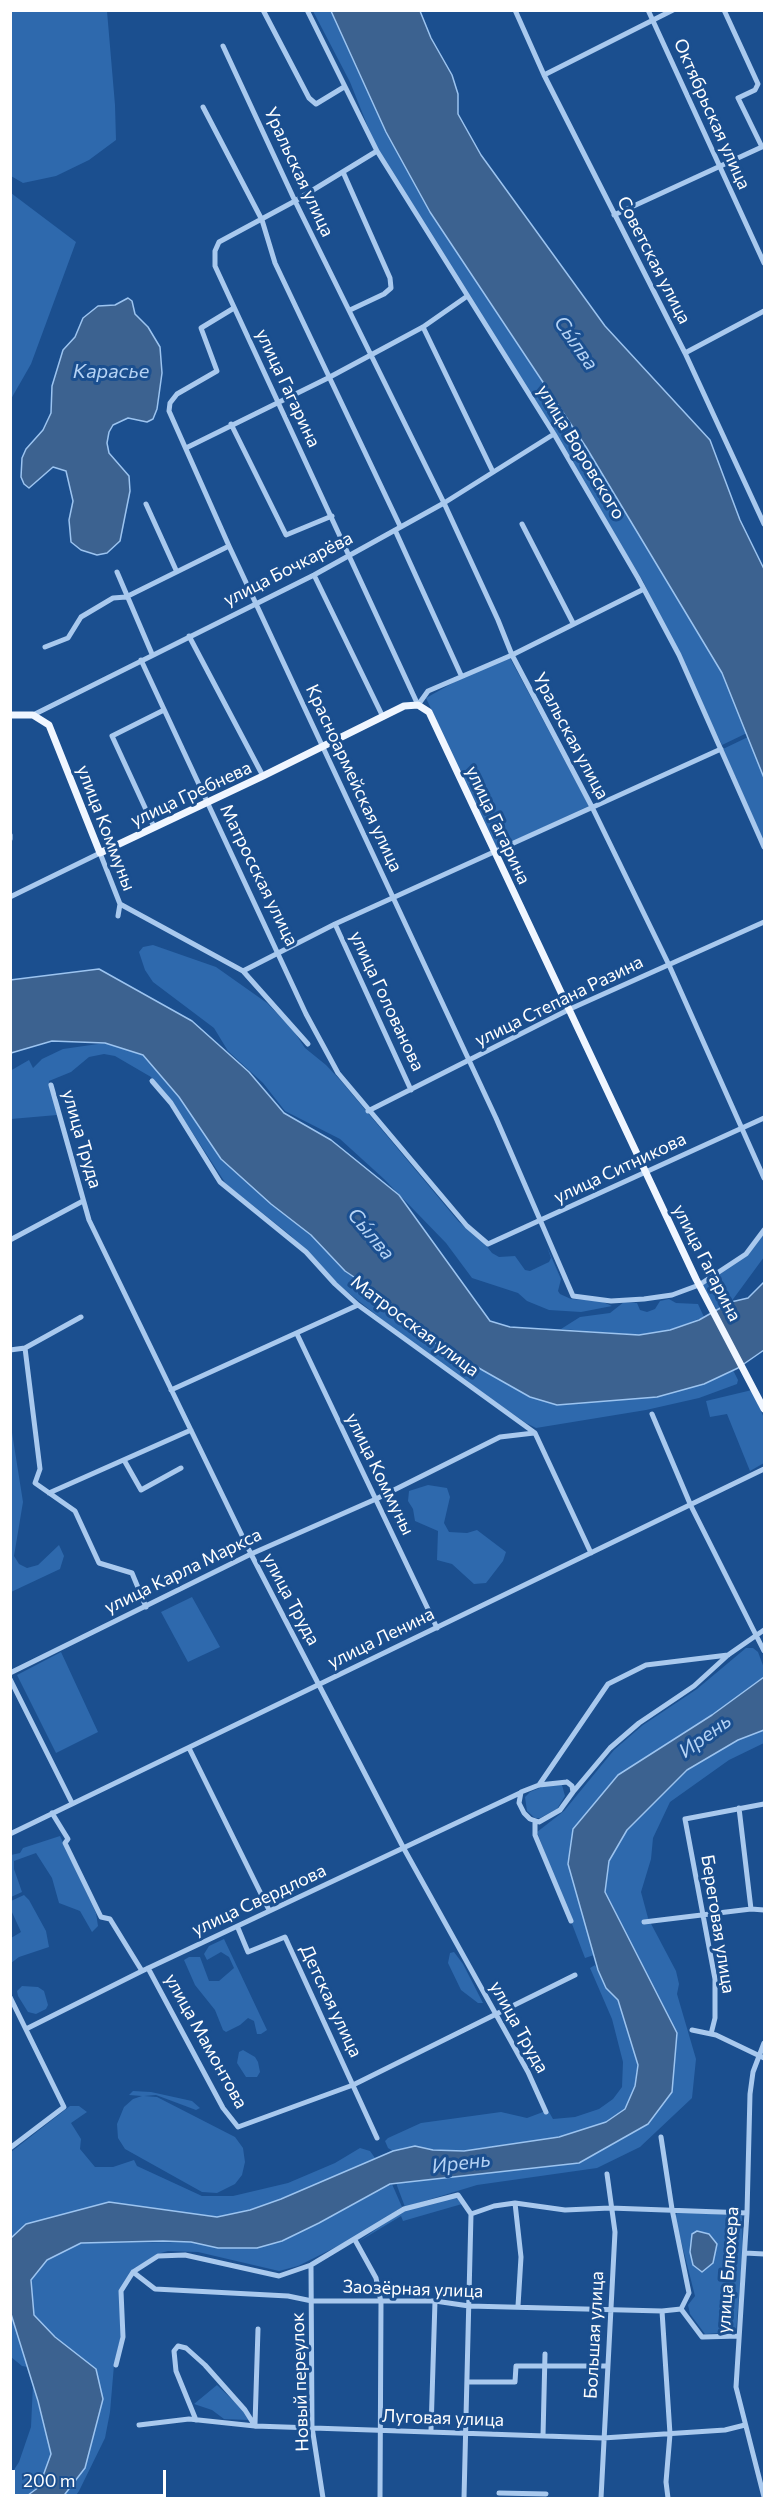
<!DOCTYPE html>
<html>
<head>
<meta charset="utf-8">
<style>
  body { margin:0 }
  #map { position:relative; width:775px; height:2509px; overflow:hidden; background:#1b4f8f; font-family:Commissioner,sans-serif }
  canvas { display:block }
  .frame { position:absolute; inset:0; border:12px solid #fff; pointer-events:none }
  .scale { position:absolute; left:12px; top:2470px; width:154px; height:27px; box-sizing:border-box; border:3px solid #fff; border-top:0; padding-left:8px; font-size:18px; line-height:21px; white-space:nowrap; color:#fff; -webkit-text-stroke:4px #1b4f8f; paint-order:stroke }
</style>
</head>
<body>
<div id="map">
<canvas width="775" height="2509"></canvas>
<div class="frame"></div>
<div class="scale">200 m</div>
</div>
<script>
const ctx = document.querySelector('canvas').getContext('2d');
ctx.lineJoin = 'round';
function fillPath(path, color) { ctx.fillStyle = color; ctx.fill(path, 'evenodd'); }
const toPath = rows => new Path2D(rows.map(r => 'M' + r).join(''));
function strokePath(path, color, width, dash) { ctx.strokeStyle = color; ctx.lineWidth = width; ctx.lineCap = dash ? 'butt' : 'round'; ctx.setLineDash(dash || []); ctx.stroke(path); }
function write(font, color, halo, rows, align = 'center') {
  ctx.font = font + ' Commissioner,sans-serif'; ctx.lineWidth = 6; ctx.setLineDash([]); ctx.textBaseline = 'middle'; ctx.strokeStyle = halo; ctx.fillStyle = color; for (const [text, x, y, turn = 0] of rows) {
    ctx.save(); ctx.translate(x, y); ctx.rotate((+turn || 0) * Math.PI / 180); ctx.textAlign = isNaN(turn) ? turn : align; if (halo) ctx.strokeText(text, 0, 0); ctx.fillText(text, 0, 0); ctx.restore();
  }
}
fillPath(toPath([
  [10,11,107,11,115,105,116,140,89,160,56,176,23,183,11,176],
  [313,11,331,11,360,76,430,212,586,447,684,606,722,673,747,733,722,745,643,581,378,152,350,82],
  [11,193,76,242,31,364,11,399],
  [510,658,589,806,496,849,426,698,465,676],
  [748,737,764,778,764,842,723,749],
  [153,945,216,967,267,1003,293,1030,305,1048,326,1065,342,1082,459,1222,481,1239,492,1253,499,1257,515,1256,525,1270,530,1271,549,1262,551,1258,547,1247,561,1279,558,1291,560,1294,571,1299,601,1301,612,1306,581,1312,549,1310,527,1301,518,1293,472,1278,446,1243,384,1179,340,1139,285,1111,263,1083,228,1051,214,1028,153,982,145,970,139,952,143,947],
  [105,1043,143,1055,179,1097,221,1159,271,1204,311,1235,345,1271,385,1298,424,1336,530,1397,557,1405,602,1401,704,1384,733,1370,738,1380,737,1384,699,1398,646,1410,536,1428,526,1423,425,1354,340,1286,290,1235,226,1184,179,1112,151,1077,115,1056,104,1054,89,1057,71,1072,49,1081,57,1115,11,1119,10,1071,29,1060,33,1068,42,1059,63,1049],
  [764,1230,764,1257,731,1302,717,1310,701,1285,749,1254],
  [669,1299,676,1303,698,1304,704,1317,670,1330,639,1335,561,1329,580,1317,610,1313,624,1302,637,1303,640,1310,647,1312,655,1309,660,1301],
  [752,1390,764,1418,764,1463,750,1471,727,1414,710,1417,706,1401],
  [10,1420,23,1502,14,1556,19,1564,27,1568,38,1565,59,1545,64,1556,60,1569,11,1592],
  [428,1485,447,1488,450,1497,444,1523,449,1532,467,1533,477,1530,506,1552,503,1561,486,1583,474,1584,452,1564,437,1560,438,1531,415,1521,413,1509,408,1501,409,1491],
  [192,1597,220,1647,188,1662,161,1612],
  [746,1648,753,1648,758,1652,764,1668,764,1677,712,1715,618,1775,568,1864,594,1955,585,1958,537,1832,564,1811,614,1750,643,1725,697,1689],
  [61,1652,98,1732,56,1753,17,1675],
  [764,1730,764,1743,729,1760,670,1802,653,1838,651,1859,641,1892,648,1918,676,1971,679,1984,677,1994,696,2059,692,2098,640,2147,597,2168,477,2185,405,2207,396,2183,579,2163,648,2124,677,2033,605,1892,609,1861,627,1830,688,1770,738,1740],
  [547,1785,562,1785,565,1796,557,1809,540,1818,535,1818,527,1811,525,1797,530,1792],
  [60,1836,96,1913,98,1926,92,1932,80,1911,59,1903,52,1878,36,1853,14,1861,14,1869,22,1892,11,1897,11,1855,20,1853,23,1848],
  [24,1895,29,1900,46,1931,49,1947,19,1957,11,1963,11,1938,21,1932,11,1910,11,1901],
  [224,1939,267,2030,261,2034,257,2034,254,2021,248,2018,240,2025,226,2032,223,2030,215,2010,195,1985,184,1960,189,1957,200,1957,209,1981,219,1981,234,1968,229,1957,221,1952,207,1960,204,1954,209,1946],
  [454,1952,463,1964,483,2003,478,2003,461,1990,448,1963,450,1953],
  [595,1965,606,1988,618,2000,638,2065,635,2086,625,2109,606,2122,559,2137,464,2151,433,2150,415,2146,393,2151,388,2148,385,2141,388,2138,421,2123,501,2112,527,2118,543,2112,549,2112,553,2119,575,2117,599,2109,613,2099,622,2087,623,2062,612,2019,590,1968],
  [22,1986,38,1987,44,1991,48,2005,46,2009,36,2014,28,2012,18,1996,17,1991],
  [243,2050,255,2057,258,2062,260,2072,257,2077,246,2077,237,2063,239,2052],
  [133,2091,151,2092,192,2101,200,2108,196,2110,156,2095,144,2096,157,2097,235,2137,243,2148,245,2162,242,2175,235,2184,217,2193,202,2192,125,2149,118,2138,117,2124,124,2107,133,2099,142,2096,129,2095],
  [70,2106,79,2106,87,2112,71,2123,81,2139,80,2149,95,2167,113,2167,134,2160,137,2166,202,2196,233,2196,288,2183,335,2163,360,2148,370,2151,375,2158,320,2184,250,2210,217,2217,109,2202,26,2224,11,2238,11,2152],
  [392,2184,402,2207,360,2235,298,2266,279,2271,198,2252,168,2251,157,2254,132,2271,120,2290,121,2336,114,2365,110,2412,105,2438,79,2491,74,2498,62,2498,85,2468,103,2399,96,2369,55,2337,34,2315,31,2280,47,2260,81,2243,191,2242,218,2248,319,2223],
  [455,2196,462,2204,403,2221,401,2216,358,2242,405,2209],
  [682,2212,742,2216,743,2250,736,2332,705,2334,690,2314,688,2305,695,2296,675,2217,677,2213],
  [10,2314,21,2343,28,2367,22,2366,11,2357],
  [33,2384,51,2454,39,2487,24,2498,11,2498,10,2476,19,2462,31,2427],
  [217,2385,244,2411,249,2420,224,2419,212,2410,194,2404]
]), '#2e69ad');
const water = toPath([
  [331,11,420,11,431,38,452,75,458,94,458,114,481,155,605,326,710,440,740,520,764,569,764,778,722,673,586,447,430,212,386,132,331,11],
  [128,298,132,301,135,314,148,327,160,347,162,373,157,409,153,419,147,422,128,418,113,425,109,432,107,443,109,453,129,476,130,491,120,541,107,553,97,555,81,550,71,542,69,520,73,501,66,471,53,467,29,488,24,484,21,477,22,458,26,449,43,430,51,413,52,386,63,350,75,337,83,318,98,306,115,305,128,298],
  [99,969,192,1021,249,1072,284,1113,331,1140,399,1195,490,1321,510,1327,639,1335,670,1330,699,1320,731,1302,748,1298,764,1282,764,1350,738,1368,704,1384,657,1397,557,1405,530,1397,484,1371,424,1336,385,1298,345,1271,311,1235,271,1204,221,1159,179,1097,143,1055,105,1043,52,1041,11,1053,10,980,99,969],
  [764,1677,764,1730,738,1740,687,1770,627,1830,609,1861,605,1892,677,2033,672,2092,648,2124,579,2163,390,2184,319,2223,282,2241,257,2248,218,2248,191,2242,163,2241,81,2243,47,2260,31,2280,34,2315,55,2337,96,2369,103,2399,85,2468,62,2498,24,2498,39,2487,51,2454,38,2401,11,2314,11,2238,26,2224,109,2202,217,2217,250,2210,281,2199,393,2151,415,2146,433,2150,464,2151,559,2137,606,2122,625,2109,635,2086,638,2065,618,2000,606,1988,598,1970,568,1864,573,1829,618,1775,712,1715,764,1677],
  [697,2231,709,2234,717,2244,713,2263,702,2272,693,2265,690,2252,692,2234,697,2231]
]);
fillPath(water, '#3c6290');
strokePath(water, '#9cc4f0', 1.5);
strokePath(toPath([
  [263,10,309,98,316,104,344,87],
  [307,10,377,151,554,434,638,578,679,655,764,847],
  [515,10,544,75,685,353,764,524],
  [648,10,764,263],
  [724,10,758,84,755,90,738,98,762,147],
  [223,46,295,201,444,503,498,620,512,655,592,807,669,965,764,1178],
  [544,75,673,10],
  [203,107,262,220,275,263,400,526],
  [377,151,295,201,219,242,215,251,215,266,418,705],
  [343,172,390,278,391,288,384,294,350,310],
  [614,215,764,146],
  [234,308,201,328,217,371,177,394,170,403,169,411,229,546,496,1118,573,1296,611,1301,644,1299,672,1295,699,1285,746,1254,764,1230],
  [423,327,493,472],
  [685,353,764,311],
  [231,424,286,535,332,516],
  [186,448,328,378,423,327,466,297],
  [146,504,176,570],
  [522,524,573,623],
  [395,530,461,675],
  [117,572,152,654],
  [314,575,383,717],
  [189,636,263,776],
  [45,647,68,638,81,617,113,598,126,597,229,546],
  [141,660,306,1014,338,1073,467,1226,488,1244,764,1118],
  [418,705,428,691,512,655,644,589],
  [33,715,314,575,444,503,554,434],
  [154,827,112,736,164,710],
  [10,835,10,839],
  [10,897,100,853,120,904,243,971,308,1044],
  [118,916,120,904],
  [335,924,411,1090],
  [243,971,335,924,721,749],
  [152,1081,171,1103,220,1182,306,1252,335,1284,358,1305,535,1433,591,1553],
  [51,1085,89,1220,251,1554,403,1847,528,2072,546,2112],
  [368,1111,570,1009,764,922],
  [10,1240,83,1201],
  [297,1334,437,1628],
  [25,1348,81,1317],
  [10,1350,25,1348,40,1469,35,1483,75,1511,99,1563,132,1573,146,1607],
  [171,1390,358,1305],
  [652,1414,691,1506,764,1651],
  [124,1460,141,1490,181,1468],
  [49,1493,191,1430],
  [10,1673,251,1554,376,1499,500,1437,534,1433],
  [10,1679,72,1803],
  [189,1748,269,1910],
  [567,1782,572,1786,573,1792,560,1810,539,1822,530,1819,524,1813,519,1803,521,1792,539,1785,567,1782],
  [539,1785,608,1684,646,1665,728,1655],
  [573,1792,610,1748,639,1723,694,1686,728,1655,764,1630],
  [739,1808,751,1909],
  [52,1813,68,1839,65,1843,101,1917,110,1919,142,1971],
  [535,1822,535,1835,571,1921],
  [10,1834,764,1469],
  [644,1922,751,1909,764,1910],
  [238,1928,248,1952,285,1937,377,2138],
  [148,1968,223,2108,238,2127,353,2085,575,1975],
  [10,1997,64,2107,10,2148],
  [26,2029,142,1971,520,1793],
  [692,2030,716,2035,764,2058],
  [711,2034,715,2018,715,1979,685,1819,764,1804],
  [764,2043,753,2072,750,2094,747,2213,736,2387,764,2497],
  [661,2137,672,2209,689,2293,681,2309],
  [515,2203,521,2257,518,2306],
  [355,2240,376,2278,381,2302,380,2498],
  [745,2253,764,2254],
  [311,2265,312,2427,323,2498],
  [133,2272,155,2289,288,2296,312,2301,435,2301,469,2306,662,2311,681,2309,702,2337,739,2336],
  [662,2311,670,2434,666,2482,668,2498],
  [116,2365,123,2337,121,2291,133,2272,158,2256,185,2255,279,2276,311,2265,404,2209,458,2195,471,2214,494,2206,515,2203,565,2210,610,2208,747,2213],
  [467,2382,515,2382,516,2366,607,2366],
  [196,2420,176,2371,174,2351,178,2346,186,2348,205,2365,245,2410,255,2426],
  [255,2424,258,2329],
  [139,2425,189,2419,255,2426,603,2438,725,2430,745,2425],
  [431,2430,435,2301],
  [543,2436,545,2354],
  [499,2493,546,2494],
  [464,2498,471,2214],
  [601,2498,615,2232,607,2174]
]), '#a9c9ee', 5);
strokePath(toPath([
  [10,715,33,715,49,725,100,853,263,776,404,706,418,705,429,712,696,1279,764,1409]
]), '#f0f6ff', 7);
write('18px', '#fff', '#1b4f8f', [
  ["Октябрьская улица",712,114,66],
  ["Уральская улица",299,172,65],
  ["Советская улица",654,260,63],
  ["улица Гагарина",288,388,65],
  ["улица Воровского",581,452,59],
  ["улица Бочкарёва",288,569,-27],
  ["Уральская улица",571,736,62],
  ["Красноармейская улица",354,778,65],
  ["улица Гребнева",191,794,-25],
  ["улица Гагарина",498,825,65],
  ["улица Коммуны",106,828,69],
  ["Матросская улица",259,875,64],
  ["улица Голованова",387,1001,65],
  ["улица Степана Разина",559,1001,-26],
  ["улица Труда",82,1139,74],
  ["улица Ситникова",620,1168,-25],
  ["улица Гагарина",707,1263,63],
  ["Матросская улица",415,1326,37],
  ["улица Коммуны",380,1474,64],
  ["улица Карла Маркса",183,1571,-26],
  ["улица Труда",291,1599,62],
  ["улица Ленина",381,1638,-26],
  ["улица Свердлова",259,1900,-25],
  ["Береговая улица",718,1924,81],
  ["Детская улица",331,2001,65],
  ["улица Труда",519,2027,61],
  ["улица Мамонтова",206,2041,61],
  ["улица Блюхера",728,2270,-86],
  ["Заозёрная улица",413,2289,2],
  ["Большая улица",594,2335,-87],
  ["Новый переулок",300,2382,-92],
  ["Луговая улица",443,2418,2]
]);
write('italic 20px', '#b5d3f5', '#1b4f8f', [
  ["Сы́лва",576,343,55],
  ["Карасье",111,371],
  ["Сы́лва",371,1234,50],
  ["Ирень",705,1736,-36],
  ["Ирень",461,2163,-7]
]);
</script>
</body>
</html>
